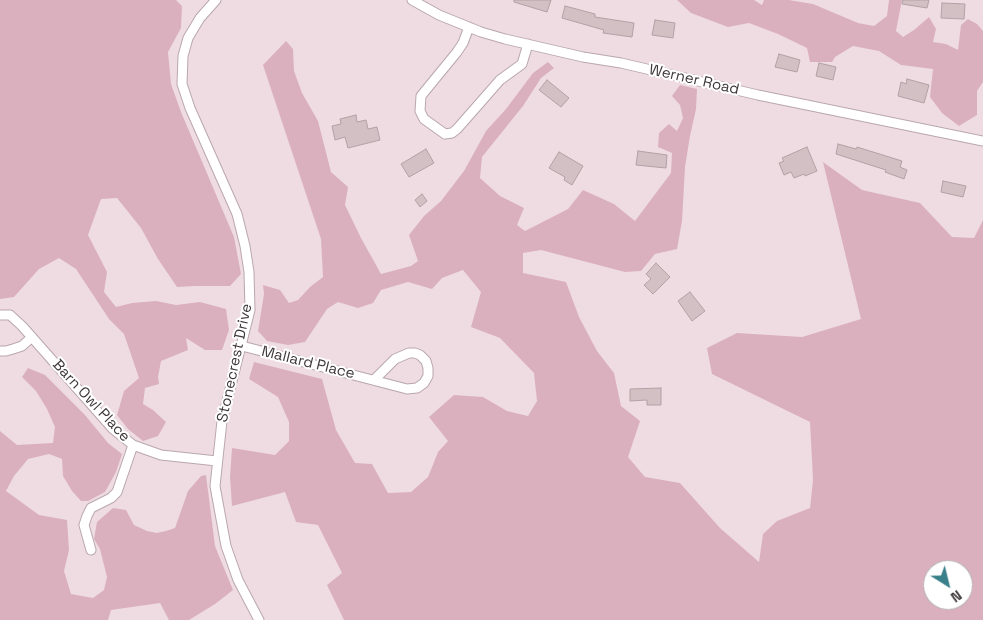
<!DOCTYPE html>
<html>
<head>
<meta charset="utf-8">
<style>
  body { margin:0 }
  #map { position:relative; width:983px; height:620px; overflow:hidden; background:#efdce2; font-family:"Space Grotesk",sans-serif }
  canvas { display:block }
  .north { position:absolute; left:923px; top:560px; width:50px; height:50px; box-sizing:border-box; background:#fff; border:1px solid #b2afb0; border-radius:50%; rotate:144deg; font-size:14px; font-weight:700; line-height:20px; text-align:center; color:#3f383a }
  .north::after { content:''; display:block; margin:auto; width:18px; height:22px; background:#39808a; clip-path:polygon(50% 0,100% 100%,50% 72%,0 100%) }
</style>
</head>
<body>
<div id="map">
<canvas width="983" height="620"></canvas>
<div class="north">N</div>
</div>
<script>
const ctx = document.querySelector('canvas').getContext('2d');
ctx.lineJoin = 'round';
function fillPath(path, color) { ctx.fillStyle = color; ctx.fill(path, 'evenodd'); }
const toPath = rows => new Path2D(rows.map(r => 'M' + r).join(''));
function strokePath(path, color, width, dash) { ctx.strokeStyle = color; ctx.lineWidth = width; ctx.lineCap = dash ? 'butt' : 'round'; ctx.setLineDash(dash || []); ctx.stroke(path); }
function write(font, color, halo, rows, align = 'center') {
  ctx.font = font + ' "Space Grotesk",sans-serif'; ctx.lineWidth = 4; ctx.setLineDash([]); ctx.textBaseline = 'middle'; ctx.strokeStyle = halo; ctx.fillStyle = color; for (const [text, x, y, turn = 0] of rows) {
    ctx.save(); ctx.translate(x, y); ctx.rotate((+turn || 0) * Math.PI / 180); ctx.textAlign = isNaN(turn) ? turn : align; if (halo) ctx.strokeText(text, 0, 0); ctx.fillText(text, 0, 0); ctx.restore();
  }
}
fillPath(toPath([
  [0,0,176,0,182,6,181,28,168,52,171,84,181,112,234,237,241,274,230,286,195,286,177,287,158,259,141,228,117,198,101,199,88,235,107,272,104,292,116,307,132,303,156,301,176,305,200,302,226,309,229,330,222,350,205,350,186,338,188,350,161,361,158,377,159,384,145,388,143,404,153,410,166,422,158,436,143,441,128,429,117,415,124,391,139,378,124,334,109,319,76,269,59,258,39,269,14,297,0,299],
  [677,0,754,0,762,5,764,0,789,0,813,4,858,23,874,26,887,16,889,0,902,0,896,31,903,37,914,30,929,17,936,29,933,42,946,44,958,50,961,25,968,19,977,24,983,31,983,82,977,91,977,115,959,126,942,113,930,97,933,69,901,65,879,51,853,46,835,57,832,62,810,62,807,48,778,34,749,23,728,27,691,13],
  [286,41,293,49,294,71,302,93,318,121,331,172,348,187,345,205,361,238,381,274,411,266,418,261,409,235,424,216,441,201,464,171,486,131,506,109,533,73,548,62,554,68,541,78,523,106,482,157,480,178,500,196,524,208,517,225,525,231,568,209,583,190,614,204,635,221,671,173,672,153,658,147,659,133,669,124,677,131,683,118,680,105,672,96,680,85,697,89,696,109,690,136,685,167,682,221,677,249,655,254,641,271,625,272,541,250,523,253,523,273,566,282,579,317,597,351,614,373,621,406,640,421,628,457,645,477,680,483,720,528,759,562,763,534,777,521,810,508,813,480,810,422,712,374,707,348,737,333,802,337,861,319,823,162,862,190,920,203,952,237,974,238,983,220,983,620,344,620,327,585,342,573,318,525,296,522,285,492,232,506,230,477,232,448,275,455,289,441,289,422,278,397,249,379,254,362,322,379,336,430,355,463,372,464,388,493,411,492,428,477,438,452,448,441,429,417,454,395,483,397,507,411,528,416,537,401,534,373,500,338,471,327,481,292,463,270,442,278,432,289,408,282,381,290,373,303,358,308,338,302,327,309,305,342,288,345,267,341,258,331,264,294,263,285,280,290,289,303,298,300,310,287,323,277,321,239,263,65],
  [933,570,963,570,963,600,933,600],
  [28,368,45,375,85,415,108,443,122,454,116,472,105,492,88,501,81,501,72,491,63,476,62,459,49,454,28,459,14,476,6,491,39,515,67,520,69,550,64,571,71,594,93,598,104,590,107,577,100,549,94,539,97,522,113,508,126,510,134,525,147,531,157,533,166,531,175,528,188,491,201,476,206,475,215,546,233,590,215,604,189,620,169,620,160,603,111,610,108,620,0,620,0,431,17,445,53,443,55,427,47,409,36,391,22,377]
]), '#dbb0be');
const building = toPath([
  [514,0,551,0,547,12,514,2,514,0],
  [903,0,929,0,927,8,902,4,903,0],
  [942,3,965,4,964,19,941,18,942,3],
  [565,6,595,14,595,17,634,23,632,37,603,33,604,30,562,18,565,6],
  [655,20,675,23,673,38,652,35,655,20],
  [779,54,800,60,797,72,775,67,779,54],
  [819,63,836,67,833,80,816,76,819,63],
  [907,79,929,85,924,103,898,96,901,82,906,84,907,79],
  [547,80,569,98,561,107,539,90,547,80],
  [356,115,357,122,366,120,368,129,377,127,380,140,348,148,345,137,335,140,332,126,341,124,340,119,356,115],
  [838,144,856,149,857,147,902,161,900,167,907,170,904,179,885,172,886,170,836,154,838,144],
  [807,147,817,171,805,176,804,174,794,178,791,172,784,175,779,163,784,161,782,158,807,147],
  [426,149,434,163,409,177,401,164,426,149],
  [638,151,667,155,666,168,636,165,638,151],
  [559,152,583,166,572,185,564,180,565,177,549,168,559,152],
  [943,181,966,186,963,197,941,192,943,181],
  [422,194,427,201,420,207,415,200,422,194],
  [656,263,670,277,653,294,644,285,651,279,646,274,656,263],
  [690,292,705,311,692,321,678,301,690,292],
  [661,388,661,405,647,405,647,400,630,401,630,389,661,388]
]);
fillPath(building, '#d2c0c5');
strokePath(building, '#b1a0a5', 1);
const minor = toPath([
  [216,0,200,18,188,38,183,56,182,84,190,108,237,214,245,246,249,272,250,310,222,421,215,486,226,546,238,580,259,620],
  [412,0,439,15,481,32,505,39,583,57,621,63,758,95,983,141],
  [469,27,463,43,457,52,421,96,420,111,424,119,445,134,452,133,457,129,500,80,522,64,528,44],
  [0,315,10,315,22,326,113,429,133,445,161,455,217,461],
  [242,346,407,389,417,388,424,383,428,376,428,368,426,361,420,355,415,353,409,353,395,359,374,380],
  [0,351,6,351,13,349,22,346,32,337],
  [91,550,84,525,87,516,91,508,111,498,117,492,133,445]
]);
strokePath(minor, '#b9a7ac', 11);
strokePath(minor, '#fff', 9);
write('15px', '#3f383a', '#fff', [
  ["Werner Road",694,80,13],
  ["Stonecrest Drive",235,363,-78],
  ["Mallard Place",308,363,14],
  ["Barn Owl Place",91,401,47]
]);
</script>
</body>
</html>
